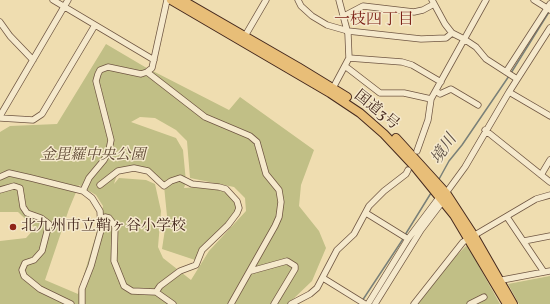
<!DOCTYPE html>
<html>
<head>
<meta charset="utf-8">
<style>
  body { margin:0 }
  canvas { display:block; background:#efddb0 }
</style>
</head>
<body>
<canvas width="550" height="304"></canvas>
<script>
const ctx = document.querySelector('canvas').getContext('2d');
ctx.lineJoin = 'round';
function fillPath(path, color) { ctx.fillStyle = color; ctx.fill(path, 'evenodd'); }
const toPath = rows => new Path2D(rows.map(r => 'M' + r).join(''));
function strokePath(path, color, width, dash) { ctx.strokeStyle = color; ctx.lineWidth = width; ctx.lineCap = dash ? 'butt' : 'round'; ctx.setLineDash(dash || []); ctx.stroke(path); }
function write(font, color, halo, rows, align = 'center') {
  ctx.font = font + ' Vollkorn,"Noto Serif JP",serif'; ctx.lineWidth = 3; ctx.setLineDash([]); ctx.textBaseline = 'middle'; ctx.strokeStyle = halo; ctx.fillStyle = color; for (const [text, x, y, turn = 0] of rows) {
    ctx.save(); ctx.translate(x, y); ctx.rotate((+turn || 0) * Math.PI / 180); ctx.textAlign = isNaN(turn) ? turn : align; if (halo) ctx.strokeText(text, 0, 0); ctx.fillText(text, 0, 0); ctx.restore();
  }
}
fillPath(toPath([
  [106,44,145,67,229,110,240,97,314,150,301,185,299,206,319,231,326,248,312,281,288,304,0,304,0,241,26,238,35,228,18,212,0,212,0,132,10,126,57,124],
  [140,117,155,118,176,130,187,141,190,178,234,187,245,198,246,211,209,251,191,280,163,258,158,247,161,211,155,184,146,180,119,178,114,184,118,171,134,168,148,171,164,186,167,216,162,249,198,261,212,240,237,213,237,201,215,186,184,188,186,182,183,150,176,138,131,122],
  [79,185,96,195,103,206,96,235,78,294,45,280,69,209],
  [467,245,500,304,417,304,447,265],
  [550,276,550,304,519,304,508,284]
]), '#c1bf86');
strokePath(toPath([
  [511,73,549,12],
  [438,181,449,161,462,145,509,76],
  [405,235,431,193],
  [362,301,403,239]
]), '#7a8078', 1.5);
const minor = toPath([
  [53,0,154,60],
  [298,0,301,6,312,16,327,25,348,31,421,39,446,38,452,33],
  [432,0,445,24,452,33,464,39,476,47,486,59,517,79],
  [534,0,550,10],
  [344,16,363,6,414,12,423,10,434,4],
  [0,22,10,36,33,60],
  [245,36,266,0],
  [349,58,402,62,412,65,441,82],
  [345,66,380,93,404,93,431,99],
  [147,72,205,117,250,136,257,142,266,174,279,190,281,202,279,217,275,226,231,304],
  [506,72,550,4],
  [333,88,349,58,348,34,339,0],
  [436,91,440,94,451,89,478,105],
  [509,92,550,116],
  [0,116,68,0],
  [0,118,33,120,42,114,95,25],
  [485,130,550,182],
  [417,151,428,120,431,99,486,0],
  [541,175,550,160],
  [0,177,9,173,31,178,83,191,92,198,100,211,101,230,91,266,82,289,82,304],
  [100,185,118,171,134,168,148,171,164,186,171,181,180,178,192,184,219,187,226,189,237,201,239,208,237,213,228,225,202,250,196,265,180,271,160,286,156,292],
  [0,190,14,186,20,188,23,207,27,213,41,218,49,224,42,251,34,260,25,263,22,270,24,276,40,289,71,304],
  [83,191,89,178,104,160,109,150,111,140,96,81,98,74,100,70,108,67,141,74,147,72,152,68,167,0],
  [366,213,408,239],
  [507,217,544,272],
  [100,220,105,217,109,218,115,226,114,261,124,286,132,291,156,292,173,304],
  [524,241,550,236],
  [251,271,287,261,295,266,295,269,274,304],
  [323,278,365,304],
  [497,281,550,271],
  [291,304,310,294,317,288,337,250,354,234,369,206,384,191,406,174,408,170],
  [368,304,408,239,441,195],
  [375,304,421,230,443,201,446,193,465,167,509,92,550,28],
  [414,304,463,242,536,199,550,195],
  [470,304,484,297]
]);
const highway = toPath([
  [171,0,330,93,360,113,384,134,415,167,454,215,507,304],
  [182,0,298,67,347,97],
  [396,138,446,193,474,236,513,304]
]);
strokePath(minor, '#705743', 7);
strokePath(highway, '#462a1f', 10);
strokePath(minor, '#f5e9cc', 5.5);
strokePath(highway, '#e8be78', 8);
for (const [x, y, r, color] of [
  [13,227,4,"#8f2418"]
]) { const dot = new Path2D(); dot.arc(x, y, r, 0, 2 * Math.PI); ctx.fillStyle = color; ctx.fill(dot); strokePath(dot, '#f5e9cc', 1.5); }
write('15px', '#462a1f', '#f5e9cc', [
  ["国道3号",376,111,39]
]);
write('italic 15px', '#5f4834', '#f5e9cc', [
  ["金毘羅中央公園",93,156]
]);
write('15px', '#462a1f', '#f5e9cc', [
  ["北九州市立鞘ヶ谷小学校",21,227]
], 'left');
write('16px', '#7a1f14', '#f5e9cc', [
  ["一枝四丁目",374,21]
]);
write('italic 16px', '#5c4e44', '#f5e9cc', [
  ["境川",445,150,-56]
]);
</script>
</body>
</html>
